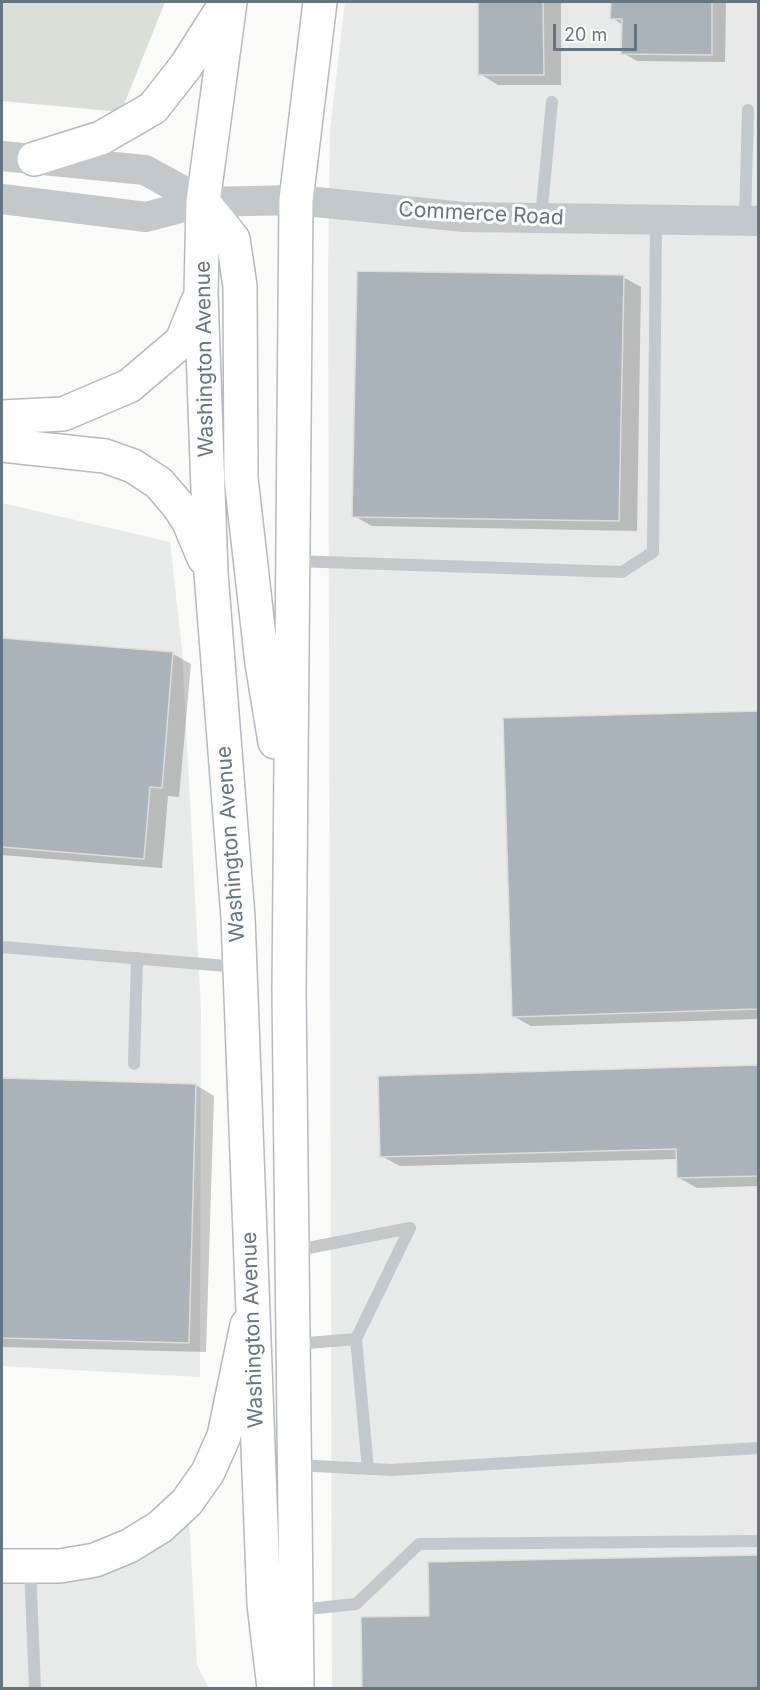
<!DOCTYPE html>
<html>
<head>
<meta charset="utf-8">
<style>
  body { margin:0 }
  #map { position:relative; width:760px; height:1690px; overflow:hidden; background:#fafaf8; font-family:Inter,sans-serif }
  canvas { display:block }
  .frame { position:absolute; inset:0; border:3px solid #657683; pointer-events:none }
  .scale { position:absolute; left:553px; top:24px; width:84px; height:27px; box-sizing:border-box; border:3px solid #657683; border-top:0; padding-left:8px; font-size:18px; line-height:21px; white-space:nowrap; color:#657683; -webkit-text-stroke:4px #fff; paint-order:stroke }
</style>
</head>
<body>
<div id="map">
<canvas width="760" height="1690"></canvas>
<div class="frame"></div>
<div class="scale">20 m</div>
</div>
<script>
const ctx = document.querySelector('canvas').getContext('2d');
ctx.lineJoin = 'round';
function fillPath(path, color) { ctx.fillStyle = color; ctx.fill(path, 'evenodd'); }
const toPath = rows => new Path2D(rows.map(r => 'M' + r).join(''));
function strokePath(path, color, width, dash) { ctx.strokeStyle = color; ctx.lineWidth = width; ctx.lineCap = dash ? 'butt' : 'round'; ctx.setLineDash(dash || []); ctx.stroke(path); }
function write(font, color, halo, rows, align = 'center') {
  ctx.font = font + ' Inter,sans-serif'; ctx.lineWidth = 6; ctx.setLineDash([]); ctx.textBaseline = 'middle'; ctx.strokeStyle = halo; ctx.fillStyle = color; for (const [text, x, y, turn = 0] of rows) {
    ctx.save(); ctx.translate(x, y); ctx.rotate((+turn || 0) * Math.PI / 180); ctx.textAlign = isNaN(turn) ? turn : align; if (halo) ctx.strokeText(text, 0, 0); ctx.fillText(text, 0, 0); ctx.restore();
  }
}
fillPath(toPath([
  [345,2,758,2,758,1688,332,1688,328,277,330,130],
  [2,503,170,542,182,649,201,1010,200,1377,2,1366],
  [187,1481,197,1665,209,1688,2,1688,2,1583,84,1579]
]), '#e8e9e9');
fillPath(toPath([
  [2,2,165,2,121,112,2,101]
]), '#dadfd7');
fillPath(toPath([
  [480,2,561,2,561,85,498,85,480,74],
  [612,2,726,2,725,62,637,61,623,53,623,25,612,18],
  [623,277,641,287,637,531,372,526,354,516],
  [2,639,173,654,191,664,179,797,168,796,162,868,2,855],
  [758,712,758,1019,531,1026,513,1016,505,720],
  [758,1067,758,1186,697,1188,679,1178,678,1159,400,1166,381,1156,380,1077],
  [2,1080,196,1085,214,1096,206,1352,2,1347],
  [758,1556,758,1688,364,1688,363,1619,430,1617,429,1564]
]), '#0003');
const building = toPath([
  [478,2,543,2,544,75,478,75,478,2],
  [611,2,712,2,712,55,621,54,622,19,610,19,611,2],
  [357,271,624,275,619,521,352,517,357,271],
  [2,638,173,652,162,788,150,787,144,859,2,847,2,638],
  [758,711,758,1009,512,1017,503,718,758,711],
  [758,1065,758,1176,677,1178,676,1149,380,1157,378,1076,758,1065],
  [2,1078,196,1084,189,1343,2,1338,2,1078],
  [758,1555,758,1688,362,1688,361,1617,429,1616,428,1562,758,1555]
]);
fillPath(building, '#aab3b9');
strokePath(building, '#dcdcda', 1.5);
const secondary = toPath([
  [2,1566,60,1566,95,1560,129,1546,160,1527,187,1502,208,1472,224,1436,247,1325]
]);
const primary = toPath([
  [230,2,203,202,201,294,211,573,238,917,264,1604,274,1688],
  [34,159,101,138,153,108,186,66,226,3],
  [203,202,233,239,240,286,241,478,262,663,275,742],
  [2,417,63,414,129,386,182,341,198,301],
  [2,445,105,456,133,466,159,483,177,504,188,520,204,558],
  [297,1688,289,991,296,200,320,2]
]);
strokePath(secondary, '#b3babf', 36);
strokePath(primary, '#b5babe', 36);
strokePath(toPath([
  [541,217,552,102],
  [745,221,748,110],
  [294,561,622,572,653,552,656,221],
  [2,947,238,967],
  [134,1064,137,958],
  [293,1251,410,1228],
  [356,1339,410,1228],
  [295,1344,356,1339,368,1469],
  [296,1465,391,1470,758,1448],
  [30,1567,35,1688],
  [298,1610,356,1604,419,1544,758,1541]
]), '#c3c8cc', 12);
strokePath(toPath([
  [2,156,145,170,203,202],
  [2,199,146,217,203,202,296,200,464,217,758,221]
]), '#c3c8cc', 30);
strokePath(secondary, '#fff', 33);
strokePath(primary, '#fff', 33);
write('21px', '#657683', '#fff', [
  ["Commerce Road",481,214,3],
  ["Washington Avenue",205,359,-91],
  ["Washington Avenue",231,844,-94],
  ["Washington Avenue",253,1330,-92]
]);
</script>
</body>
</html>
